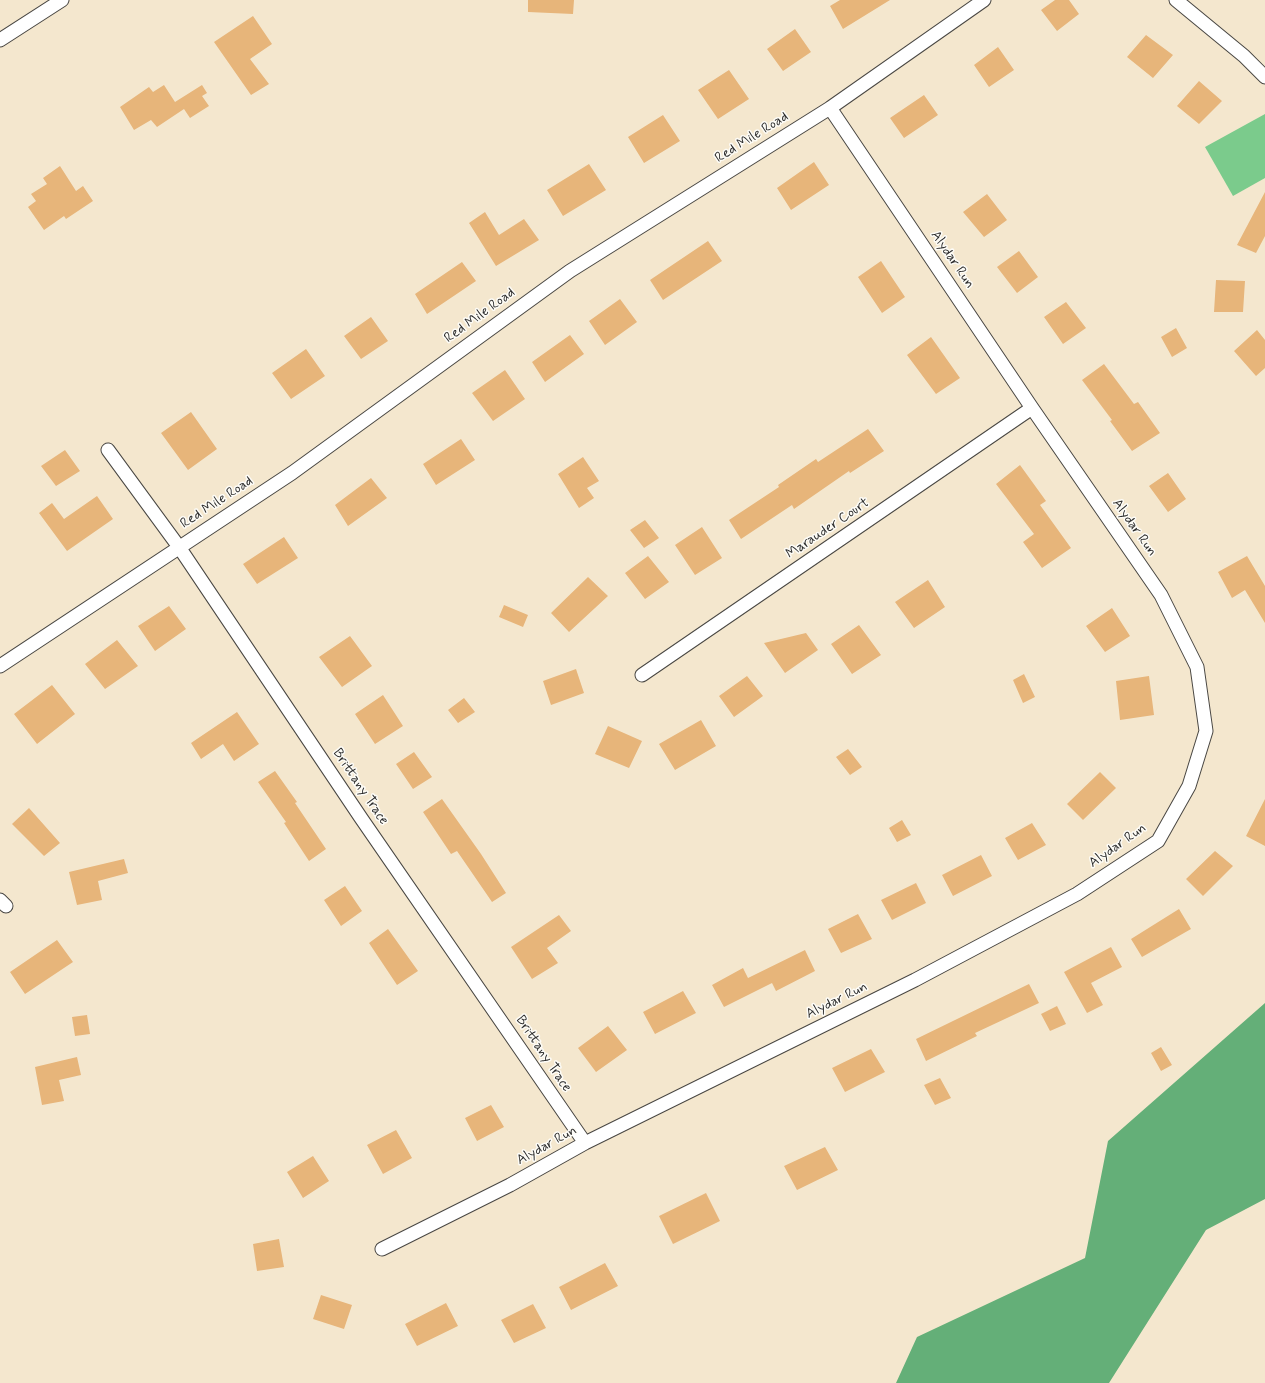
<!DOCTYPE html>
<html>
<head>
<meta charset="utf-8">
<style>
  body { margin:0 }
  canvas { display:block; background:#f4e7ce }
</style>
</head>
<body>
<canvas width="1265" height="1383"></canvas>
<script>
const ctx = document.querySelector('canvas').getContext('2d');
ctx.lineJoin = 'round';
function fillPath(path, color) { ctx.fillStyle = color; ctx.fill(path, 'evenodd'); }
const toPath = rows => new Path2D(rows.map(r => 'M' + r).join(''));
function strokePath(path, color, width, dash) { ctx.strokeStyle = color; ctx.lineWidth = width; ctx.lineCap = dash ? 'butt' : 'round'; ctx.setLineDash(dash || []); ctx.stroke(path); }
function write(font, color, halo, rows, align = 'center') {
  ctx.font = font + ' Mynerve,sans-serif'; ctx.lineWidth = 3; ctx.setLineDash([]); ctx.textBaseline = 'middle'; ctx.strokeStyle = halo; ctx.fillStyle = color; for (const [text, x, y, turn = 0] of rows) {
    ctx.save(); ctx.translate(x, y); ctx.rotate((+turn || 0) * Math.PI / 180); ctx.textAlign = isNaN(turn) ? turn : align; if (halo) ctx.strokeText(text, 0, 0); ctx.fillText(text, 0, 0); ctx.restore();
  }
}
fillPath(toPath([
  [1265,114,1265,178,1233,196,1205,147]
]), '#7bcb8c');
fillPath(toPath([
  [1265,1003,1265,1199,1206,1230,1109,1383,896,1383,917,1337,1085,1258,1108,1141]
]), '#64af78');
fillPath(toPath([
  [528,0,574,0,573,14,528,12],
  [840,0,890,0,843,29,830,6],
  [1055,0,1069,0,1079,14,1057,31,1041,10],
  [253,16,272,44,250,59,269,84,251,95,214,42],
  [795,29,811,52,783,71,767,49],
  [1146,35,1173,55,1153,78,1127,57],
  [998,47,1014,70,989,87,974,65],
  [729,70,749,99,718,119,698,90],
  [1199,81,1222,101,1199,124,1177,106],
  [164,85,175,102,202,85,207,93,202,96,209,106,190,118,184,109,157,127,151,120,134,130,120,107,149,87,153,92],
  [924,95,938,115,904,138,890,118],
  [663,115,680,141,644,163,628,137],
  [814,162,829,185,791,210,777,188],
  [589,164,606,190,563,216,547,190],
  [60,166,76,191,83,186,93,201,66,219,64,216,44,230,28,207,36,201,31,194,47,184,43,178],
  [1265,192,1265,236,1256,253,1237,245],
  [987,194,1007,220,984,237,963,212],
  [485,212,499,235,524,219,539,240,496,266,469,223],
  [708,241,722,261,663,300,650,280],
  [1019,251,1038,277,1017,293,997,267],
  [881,261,905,297,882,313,858,277],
  [462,262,476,281,427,314,415,294],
  [1216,280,1245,281,1243,312,1214,312],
  [620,299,637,322,605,345,589,321],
  [1066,302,1086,328,1063,344,1044,317],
  [371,317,388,341,361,359,344,336],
  [1176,328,1187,348,1172,357,1161,337],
  [1257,330,1265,340,1265,368,1256,376,1234,351],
  [570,335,584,354,545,382,532,362],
  [931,337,960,378,936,394,907,355],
  [306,349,325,376,291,399,272,373],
  [1104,364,1134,404,1138,402,1160,433,1132,451,1110,421,1112,420,1082,380],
  [505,370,525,399,493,421,472,393],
  [191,412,217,449,188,470,161,433],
  [868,429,884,451,850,473,849,471,794,509,792,505,741,539,729,520,779,487,778,485,816,459,818,462],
  [461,439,475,460,436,485,423,464],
  [65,450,80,471,56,486,41,466],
  [583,457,599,481,587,488,594,498,579,508,558,474],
  [1020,465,1046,501,1040,505,1071,548,1042,568,1023,542,1034,534,996,484],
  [1168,473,1186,499,1168,512,1149,486],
  [371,478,387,498,348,526,335,505],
  [97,496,113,519,67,551,39,513,52,503,64,519],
  [645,520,659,538,644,548,630,530],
  [702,527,722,558,695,575,675,545],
  [284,537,298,558,257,584,243,564],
  [648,556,669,582,645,599,625,573],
  [1247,556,1265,586,1265,623,1245,590,1232,598,1218,572],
  [588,577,608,596,569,632,551,613],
  [928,580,945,607,914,628,895,602],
  [504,605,528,615,523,627,499,617],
  [169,606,186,629,155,651,138,626],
  [1112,608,1130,636,1105,652,1086,626],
  [859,625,881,655,852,674,831,644],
  [806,633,818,650,785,673,764,643],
  [350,636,372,666,342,687,319,657],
  [117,640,138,666,105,689,85,664],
  [576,669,584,693,551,705,543,681],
  [1024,674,1035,697,1023,703,1013,680],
  [747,676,763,696,734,717,719,696],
  [1149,676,1154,715,1120,720,1116,681],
  [52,685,75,714,37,744,14,714],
  [383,695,403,726,375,744,355,714],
  [464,698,475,712,458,723,448,710],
  [237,712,259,744,234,761,223,744,201,759,191,743],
  [701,720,716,746,675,770,659,744],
  [608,726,642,741,629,768,595,754],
  [848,749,862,767,850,775,836,757],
  [414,752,432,777,413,789,396,764],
  [275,771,297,802,295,803,326,849,309,861,284,823,286,822,258,782],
  [1100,772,1116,788,1083,820,1067,804],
  [442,799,481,854,506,893,492,902,457,851,451,854,423,812],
  [1265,799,1265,846,1246,836],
  [29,808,60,843,44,856,12,824],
  [902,820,911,835,897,842,889,828],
  [1032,823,1046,845,1018,860,1005,838],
  [1215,851,1233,866,1203,896,1186,879],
  [981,855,992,876,953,896,942,875],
  [124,859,128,873,98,881,102,900,77,905,69,872],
  [916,883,926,903,892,920,881,900],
  [345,886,362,911,341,926,324,900],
  [1179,909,1191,929,1142,957,1131,939],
  [858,914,872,939,841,953,828,929],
  [559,915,571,931,547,948,558,963,532,979,511,947],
  [388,929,418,971,397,985,369,943],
  [57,940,73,962,25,994,10,972],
  [1111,947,1122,967,1091,983,1103,1005,1087,1013,1064,972],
  [805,950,815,971,776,991,772,983,724,1007,712,985,743,968,748,978],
  [1029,984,1039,1003,975,1033,977,1036,926,1061,916,1039],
  [683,991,696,1013,655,1034,643,1012],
  [1057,1006,1066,1024,1050,1031,1041,1014],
  [87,1015,90,1034,75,1036,72,1017],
  [608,1026,627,1050,596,1072,578,1048],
  [1161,1047,1172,1065,1161,1071,1151,1053],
  [871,1049,885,1072,845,1092,832,1068],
  [77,1057,81,1075,59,1080,64,1101,42,1105,35,1067],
  [940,1078,951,1098,935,1105,924,1085],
  [491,1105,504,1127,477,1141,465,1118],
  [396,1130,412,1158,383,1174,367,1145],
  [825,1147,838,1170,797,1190,784,1166],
  [313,1156,329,1181,303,1198,287,1172],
  [706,1193,720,1221,673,1244,659,1216],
  [279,1239,284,1267,257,1271,253,1244],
  [605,1263,618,1286,571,1310,559,1287],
  [321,1295,352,1305,344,1329,313,1319],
  [446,1303,458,1326,417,1346,405,1324],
  [533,1304,546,1328,514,1343,501,1320]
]), '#e7b57a');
const minor = toPath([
  [1176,0,1244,56,1265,77],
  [0,40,62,0],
  [108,450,179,547,361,818,585,1143],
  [0,666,292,473,570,271,830,108,984,0],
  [642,675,1032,408],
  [0,900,6,906],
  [382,1249,510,1185,585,1143,915,980,1077,894,1158,841,1189,786,1206,731,1197,667,1161,595,1032,408,830,108]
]);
strokePath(minor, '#494743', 15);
strokePath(minor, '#fff', 13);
write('14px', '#2b2b2b', '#fdfcf7', [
  ["Red Mile Road",752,138,-32],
  ["Alydar Run",952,260,56],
  ["Red Mile Road",480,316,-36],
  ["Red Mile Road",217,503,-33],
  ["Alydar Run",1134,528,55],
  ["Marauder Court",828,529,-34],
  ["Brittany Trace",360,787,56],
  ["Alydar Run",1118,846,-35],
  ["Alydar Run",837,1001,-26],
  ["Brittany Trace",543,1054,56],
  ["Alydar Run",547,1146,-29]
]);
</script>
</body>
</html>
